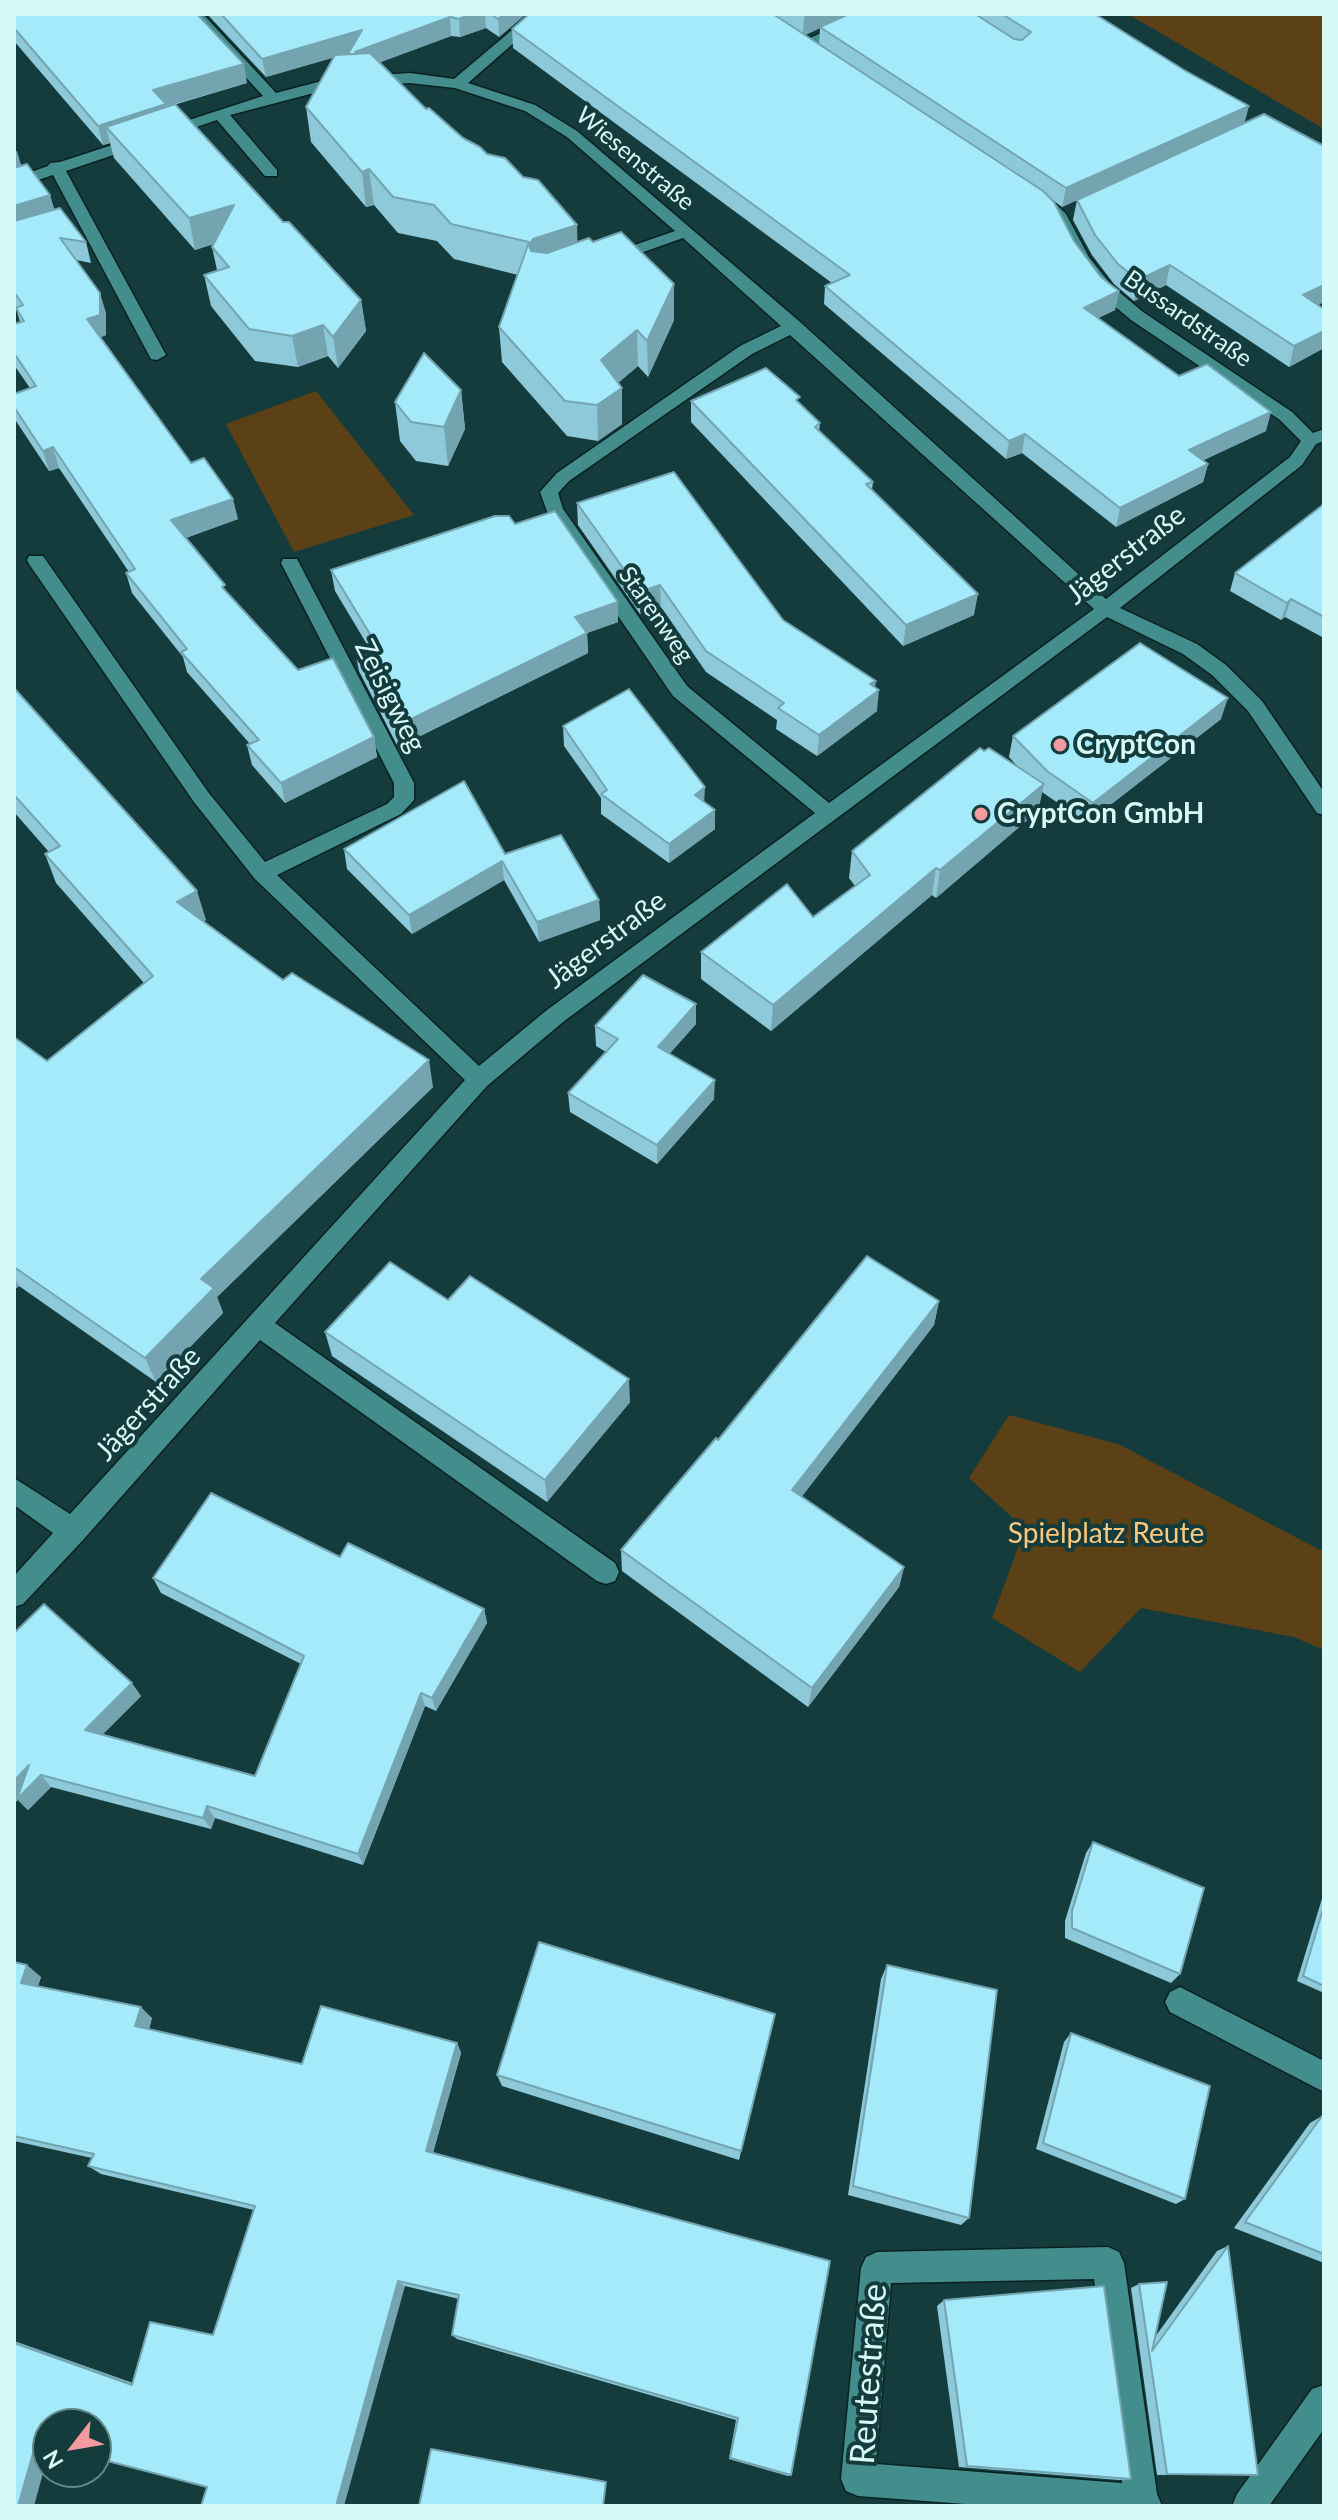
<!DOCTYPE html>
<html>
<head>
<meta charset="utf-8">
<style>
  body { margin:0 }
  #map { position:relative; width:1338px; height:2520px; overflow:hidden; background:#153c3c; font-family:Lato,sans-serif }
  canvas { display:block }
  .frame { position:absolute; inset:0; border:16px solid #d6f9f9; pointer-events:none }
  .north { position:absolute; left:32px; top:2408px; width:80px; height:80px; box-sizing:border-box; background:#153c3c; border:2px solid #628888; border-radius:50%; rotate:239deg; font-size:22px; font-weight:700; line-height:32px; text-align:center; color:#d6f9f9 }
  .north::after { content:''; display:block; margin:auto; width:28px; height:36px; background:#f49aa1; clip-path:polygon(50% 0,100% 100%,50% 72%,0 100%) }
</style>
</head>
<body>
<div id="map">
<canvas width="1338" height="2520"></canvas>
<div class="frame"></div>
<div class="north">N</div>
</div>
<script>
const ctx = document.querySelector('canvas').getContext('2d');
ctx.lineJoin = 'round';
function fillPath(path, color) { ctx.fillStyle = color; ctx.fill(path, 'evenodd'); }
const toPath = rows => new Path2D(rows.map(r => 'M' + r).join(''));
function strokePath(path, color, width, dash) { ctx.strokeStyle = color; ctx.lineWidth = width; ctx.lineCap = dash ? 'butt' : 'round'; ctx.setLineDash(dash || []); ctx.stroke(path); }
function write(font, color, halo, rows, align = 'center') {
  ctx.font = font + ' Lato,sans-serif'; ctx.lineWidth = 8; ctx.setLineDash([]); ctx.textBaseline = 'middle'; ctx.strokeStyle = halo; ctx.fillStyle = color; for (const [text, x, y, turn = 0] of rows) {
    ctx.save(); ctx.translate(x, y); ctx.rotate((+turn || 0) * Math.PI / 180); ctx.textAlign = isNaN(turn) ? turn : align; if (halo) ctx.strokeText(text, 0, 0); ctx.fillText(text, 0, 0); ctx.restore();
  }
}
fillPath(toPath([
  [1128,14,1324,14,1324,129],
  [316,391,414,515,294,552,226,424],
  [1009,1415,1118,1444,1324,1552,1324,1650,1294,1637,1141,1608,1080,1672,992,1618,1025,1529,969,1478]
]), '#5c4117');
const minor = toPath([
  [188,14,203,14,276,93,333,78,410,73,454,79,531,14,547,14,468,83,535,105,577,131,800,322,1106,599,1290,457,1301,441,1280,420,1131,320,1100,294,1073,258,1053,219,1040,205,1042,202,1054,202,1066,214,1089,257,1112,286,1143,312,1292,412,1313,433,1324,429,1324,441,1316,444,1302,465,1120,608,1197,644,1226,665,1262,701,1324,792,1324,815,1317,813,1248,711,1212,675,1183,654,1107,617,563,1022,487,1086,275,1323,615,1563,619,1572,615,1581,606,1584,597,1581,260,1340,83,1540,23,1604,14,1607,14,1576,53,1533,14,1505,14,1478,70,1514,465,1080,255,879,194,802,29,564,27,560,29,556,43,556,208,792,265,862,387,804,394,797,394,783,281,563,283,559,297,559,414,783,414,800,401,814,277,875,479,1066,547,1010,815,813,673,696,548,514,540,492,557,473,740,346,781,326,683,238,615,262,603,262,601,259,603,256,675,231,567,137,525,111,455,88,410,83,333,88,230,115,277,170,277,176,265,176,217,120,66,171,166,355,157,360,151,359,53,175,14,188,14,178,48,166,50,163,60,162,263,96,188,14],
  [790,335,1094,609,829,803,687,686,563,509,558,493,569,481,752,354,790,335],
  [862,14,881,14,807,48,802,49,795,45,862,14],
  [1180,1987,1324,2061,1324,2092,1170,2012,1165,2002,1170,1992,1180,1987],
  [1108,2247,1119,2252,1124,2263,1157,2494,1162,2506,992,2506,858,2496,846,2491,841,2479,861,2268,866,2257,877,2252,1108,2247],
  [1094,2279,1122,2483,876,2464,891,2283,1094,2279],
  [1324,2385,1324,2429,1269,2506,1232,2506,1237,2494,1312,2389,1324,2385]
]);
strokePath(minor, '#0a2121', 3);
fillPath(minor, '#448d8d');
fillPath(toPath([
  [14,14,247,83,167,107,361,300,366,331,338,368,328,356,298,367,255,361,211,306,204,275,217,270,212,247,213,244,195,250,114,158,110,143,103,145,14,41],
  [207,14,526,14,499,37,486,28,460,37,451,36,380,62,426,109,463,138,487,154,578,242,674,320,648,377,638,366,618,383,622,424,598,441,567,436,502,362,499,327,518,275,454,259,437,241,398,233,374,205,366,207,311,142,306,107,334,57,266,77],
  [529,14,1095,14,1245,123,1318,305,1324,309,1324,348,1289,367,1166,285,1134,301,1114,284,1092,255,1073,220,1077,200,1062,207,1051,199,1074,241,1101,277,1119,291,1115,310,1098,318,1179,376,1266,431,1203,460,1208,464,1203,482,1116,527,1022,453,1006,459,824,304,825,286,832,283,513,48,512,29],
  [820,28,819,44,805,35],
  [14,147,21,166,50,195,54,210,86,242,91,263,76,260,106,313,106,335,101,337,191,463,238,519,186,538,227,593,298,670,374,737,377,757,285,803,252,765,247,745,250,744,187,672,183,657,132,593,126,573,129,572,59,468,49,471,14,418,14,394,30,388,14,365,14,324,20,322,16,308,14,304],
  [461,390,465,429,448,466,416,461,400,441,395,402],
  [691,401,799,403,820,423,819,431,873,482,872,490,974,615,903,646,691,422],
  [577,503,783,620,875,687,877,711,817,756,776,729,777,720,706,672,661,607,640,614,578,525],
  [1324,504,1324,638,1285,617,1281,620,1230,591,1235,573],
  [515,524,618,602,618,622,587,633,588,653,398,747,359,671,355,651,368,646,335,591,331,570],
  [14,688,206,920,203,921,283,980,433,1087,217,1297,223,1313,156,1382,19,1286,14,1290,14,1037,47,1061,144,983,56,883,45,854,49,852,14,812],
  [1221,719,1087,823,1042,792,1038,811,936,898,932,895,771,1031,701,979,701,952,813,917,855,886,849,878,852,851,1018,767,1009,757,1013,736],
  [563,726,705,802,715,810,715,829,669,863,601,814,601,798,564,746],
  [344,849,505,854,599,900,600,920,539,942,504,880,412,934,347,869],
  [696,1004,696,1024,669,1054,714,1099,657,1164,570,1112,568,1093,606,1052,596,1046,595,1026],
  [448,1300,630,1402,547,1502,332,1356,325,1332],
  [939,1301,934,1325,802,1496,904,1567,899,1587,808,1707,622,1571,621,1550,718,1440],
  [340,1557,484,1609,487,1623,436,1711,425,1706,363,1865,215,1818,211,1829,51,1787,28,1810,18,1800,14,1633,141,1696,103,1734,255,1776,301,1664,161,1593,153,1578],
  [1093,1842,1180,1974,1171,1983,1065,1938,1065,1921,1086,1853],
  [1324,1892,1324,1993,1297,1981],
  [14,1962,41,1977,38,1986,152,2018,149,2029,302,2064,457,2043,461,2053,433,2153,830,2261,791,2475,788,2476,729,2459,736,2420,457,2339,452,2335,459,2299,405,2286,207,2487,14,2341,133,2383,213,2335,254,2210,101,2174,88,2166,92,2158,14,2141],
  [887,1965,969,2218,961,2225,848,2195,881,1979],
  [775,2014,739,2160,502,2086,497,2075],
  [1071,2033,1185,2199,1176,2204,1036,2149,1064,2042],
  [1322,2116,1324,2118,1324,2263,1234,2228,1310,2123],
  [1228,2246,1258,2475,1157,2475,1131,2288,1139,2284,1155,2337,1217,2251],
  [944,2300,1131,2479,1119,2480,959,2467,937,2306]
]), '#8dc9d8');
fillPath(toPath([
  [471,14,485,14,486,28,460,37,459,19],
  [503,14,526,14,499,37,498,19],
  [811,14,854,14,820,27,820,28,803,36,804,17],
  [450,17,451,36,360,70,355,52],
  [362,30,364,49,266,77,262,59],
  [244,64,247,83,167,106,170,123,106,127,110,143,103,145,98,126,153,90],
  [1249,106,1244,125,1062,207,1066,188],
  [17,151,23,172,14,175,14,152],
  [369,169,374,205,366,207,362,172],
  [50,195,56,215,14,229,14,206],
  [234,205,240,236,195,250,189,218],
  [577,225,578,260,535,275,529,245,533,239],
  [1170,265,1166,285,1134,301,1138,280],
  [674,284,674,320,648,377,647,341],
  [1324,285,1324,302,1298,316,1303,295],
  [1119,291,1115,310,1080,327,1084,308],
  [100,293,106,313,106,335,93,340,87,319],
  [361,300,366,331,338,368,333,337],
  [323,325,328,356,298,367,292,336],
  [637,330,638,366,602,396,601,360],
  [1324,331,1324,348,1289,367,1294,346],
  [622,388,622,424,598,441,597,405],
  [461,390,465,429,448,466,444,427],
  [1271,412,1266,431,1185,469,1189,450],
  [1025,434,1022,453,1006,459,1009,441],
  [53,447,59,468,49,471,43,451],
  [1208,464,1203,482,1116,527,1120,508],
  [233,499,238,519,176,541,171,520],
  [660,585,661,607,640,614,640,592],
  [978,594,974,615,903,646,906,625],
  [1291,599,1285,617,1281,620,1287,603],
  [618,602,618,622,587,633,588,653,398,747,395,727,575,617],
  [876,681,874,694,879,690,877,711,817,756,819,735,870,684],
  [1228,698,1221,719,1087,823,1093,803],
  [374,737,377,757,285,803,281,783],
  [1044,784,1038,811,936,898,940,870],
  [705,787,704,806,695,795],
  [715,810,715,829,669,863,669,844],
  [502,861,504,880,412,934,409,915],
  [936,868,932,895,771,1031,773,1005],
  [197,891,206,920,186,931,177,902],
  [599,900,600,920,539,942,537,922],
  [696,1004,696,1024,658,1067,658,1047],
  [429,1060,433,1087,217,1297,223,1313,156,1382,145,1358,201,1279],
  [715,1080,714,1099,657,1164,657,1145],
  [14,1277,19,1286,14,1290],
  [939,1301,934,1325,790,1512,792,1490],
  [629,1379,630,1402,547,1502,545,1480],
  [904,1567,899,1587,808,1707,812,1688],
  [484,1609,487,1623,436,1711,432,1698],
  [132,1683,141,1696,95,1742,85,1730],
  [421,1693,425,1706,363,1865,358,1854],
  [29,1765,41,1775,51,1787,28,1810,18,1800,14,1804,14,1781],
  [207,1806,215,1818,211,1829,203,1818],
  [27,1965,41,1977,35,1994,21,1983],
  [141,2007,152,2018,147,2036,135,2026],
  [457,2043,461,2053,431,2159,426,2151],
  [398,2281,405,2286,344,2506,336,2506],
  [14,2341,145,2388,132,2385,14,2343],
  [36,2443,48,2444,48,2455,34,2506,18,2506]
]), '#73a4b0');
const building = toPath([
  [14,14,197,14,244,64,153,90,166,104,98,126,14,28,14,14],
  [221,14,471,14,459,19,450,17,355,52,357,54,348,54,362,30,262,59,221,14],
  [491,14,503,14,498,19,491,14],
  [529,14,773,14,1043,191,1054,202,1074,241,1101,277,1119,291,1084,308,1179,376,1207,364,1271,412,1189,450,1208,464,1120,508,1025,434,1009,441,825,286,850,275,512,29,529,14],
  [849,14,975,14,1014,39,1022,40,1031,32,1002,14,1095,14,1184,70,1249,106,1066,188,820,27,849,14],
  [370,53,426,109,429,108,463,138,480,147,487,154,505,158,523,177,538,180,577,225,533,239,529,245,531,251,547,253,589,238,593,242,621,232,674,284,647,341,637,330,601,360,622,388,597,405,565,401,499,327,529,242,451,224,434,205,393,197,369,169,362,172,306,107,335,55,370,53],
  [175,104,283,222,289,222,361,300,333,337,323,325,292,336,249,329,204,275,229,267,212,247,234,205,189,218,106,127,175,104],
  [1264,114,1324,146,1324,285,1303,295,1324,309,1324,331,1294,346,1170,265,1138,280,1118,264,1095,235,1077,200,1264,114],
  [27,164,50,195,14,206,14,168,27,164],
  [60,208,86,242,60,238,100,293,100,315,87,319,191,463,204,458,233,499,171,520,225,585,222,587,298,670,333,658,374,737,281,783,247,745,259,740,181,652,187,649,126,573,135,569,53,447,43,451,14,407,14,394,36,386,14,353,14,324,24,321,16,308,23,305,14,292,14,221,60,208],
  [424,353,461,390,444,427,411,422,395,402,424,353],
  [766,368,800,397,796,400,820,423,815,427,873,482,866,484,978,594,906,625,691,401,766,368],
  [674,472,783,620,876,681,870,684,879,690,819,735,778,708,784,703,706,651,660,585,640,592,577,503,674,472],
  [1324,504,1324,617,1291,599,1287,603,1235,573,1324,504],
  [555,511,618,602,575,617,587,633,395,727,355,651,376,644,331,570,495,516,509,516,515,524,555,511],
  [1140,643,1228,698,1093,803,1047,771,1013,736,1140,643],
  [14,688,197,891,177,902,283,980,292,973,429,1060,201,1279,214,1288,145,1358,14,1267,14,1037,47,1061,153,976,45,854,60,846,14,795,14,688],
  [629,689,705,787,695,795,715,810,669,844,601,794,607,790,563,726,629,689],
  [980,748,984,751,989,748,1044,784,940,870,936,868,773,1005,701,952,787,884,813,917,870,875,852,851,980,748],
  [464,781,505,854,561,835,599,900,537,922,502,861,409,915,344,849,464,781],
  [643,975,696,1004,658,1047,715,1080,657,1145,568,1093,618,1039,595,1026,643,975],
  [867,1256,939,1301,792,1490,904,1567,812,1688,621,1550,716,1438,718,1440,867,1256],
  [390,1262,448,1300,470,1276,629,1379,545,1480,325,1332,390,1262],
  [211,1493,340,1557,348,1543,484,1609,432,1698,421,1693,358,1854,207,1806,203,1818,41,1775,17,1799,29,1765,14,1781,14,1633,44,1604,132,1683,85,1730,255,1776,304,1656,153,1578,211,1493],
  [1093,1842,1204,1888,1180,1974,1072,1928,1072,1911,1093,1842],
  [1324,1906,1324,1986,1303,1976,1324,1906],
  [539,1942,775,2014,741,2151,497,2075,539,1942],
  [14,1962,27,1965,21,1983,141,2007,135,2026,302,2064,321,2006,457,2043,426,2151,830,2261,791,2475,730,2458,738,2418,452,2335,459,2295,398,2281,336,2506,201,2506,207,2487,96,2458,96,2424,48,2424,48,2446,36,2443,18,2506,14,2506,14,2343,132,2385,150,2322,213,2335,255,2206,88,2166,94,2154,14,2136,14,1962],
  [887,1965,997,1990,969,2218,853,2186,887,1965],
  [1071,2033,1210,2086,1185,2199,1043,2143,1071,2033],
  [1322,2116,1324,2118,1324,2254,1245,2222,1322,2116],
  [1228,2246,1258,2475,1167,2474,1139,2284,1167,2282,1152,2351,1228,2246],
  [1104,2286,1131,2479,967,2466,944,2300,1104,2286],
  [431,2449,606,2482,603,2506,419,2506,431,2449]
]);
fillPath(building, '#a4eafb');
strokePath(building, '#73a4b0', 2);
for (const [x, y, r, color] of [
  [1060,745,8,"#f49aa1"],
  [981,814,8,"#f49aa1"]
]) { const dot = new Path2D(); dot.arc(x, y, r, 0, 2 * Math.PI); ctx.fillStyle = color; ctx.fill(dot); strokePath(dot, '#153c3c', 3); }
write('24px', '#d6f9f9', '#153c3c', [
  ["Wiesenstraße",635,159,40],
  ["Bussardstraße",1188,319,35],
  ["Starenweg",656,615,55]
]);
write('28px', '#d6f9f9', '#153c3c', [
  ["Jägerstraße",1126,555,-38],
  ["Zeisigweg",390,696,63],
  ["Jägerstraße",606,940,-37],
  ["Jägerstraße",148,1404,-48]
]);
write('bold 28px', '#d6f9f9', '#153c3c', [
  ["CryptCon",1076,745],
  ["CryptCon GmbH",997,814]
], 'left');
write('28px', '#fdc87d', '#153c3c', [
  ["Spielplatz Reute",1106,1534]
]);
write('34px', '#d6f9f9', '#153c3c', [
  ["Reutestraße",869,2374,-86]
]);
</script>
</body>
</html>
